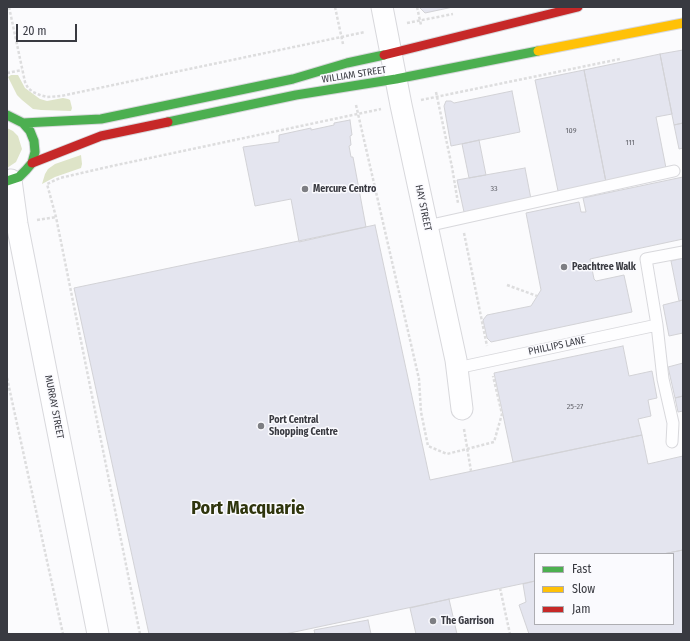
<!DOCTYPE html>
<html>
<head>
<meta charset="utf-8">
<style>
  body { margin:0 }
  #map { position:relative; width:690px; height:641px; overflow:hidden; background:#fbfbfd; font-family:"Fira Sans Condensed",sans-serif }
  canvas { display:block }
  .frame { position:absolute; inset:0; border:8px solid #393a41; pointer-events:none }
  .legend { position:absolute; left:534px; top:553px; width:140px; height:72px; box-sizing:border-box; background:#fafafe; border:1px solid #adadb2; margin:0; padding:5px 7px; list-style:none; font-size:12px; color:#393a41 }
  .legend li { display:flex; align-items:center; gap:8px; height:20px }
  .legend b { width:20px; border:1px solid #adadb2 }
  .scale { position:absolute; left:16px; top:24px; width:61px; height:18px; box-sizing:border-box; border:2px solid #393a41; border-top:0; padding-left:5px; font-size:12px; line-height:14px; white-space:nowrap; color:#393a41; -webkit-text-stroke:3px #fafafe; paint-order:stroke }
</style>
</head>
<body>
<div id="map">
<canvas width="690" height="641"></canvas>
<div class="frame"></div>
<ul class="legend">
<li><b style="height:5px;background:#4caf50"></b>Fast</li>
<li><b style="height:5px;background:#ffc107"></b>Slow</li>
<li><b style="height:5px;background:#c62828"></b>Jam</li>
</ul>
<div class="scale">20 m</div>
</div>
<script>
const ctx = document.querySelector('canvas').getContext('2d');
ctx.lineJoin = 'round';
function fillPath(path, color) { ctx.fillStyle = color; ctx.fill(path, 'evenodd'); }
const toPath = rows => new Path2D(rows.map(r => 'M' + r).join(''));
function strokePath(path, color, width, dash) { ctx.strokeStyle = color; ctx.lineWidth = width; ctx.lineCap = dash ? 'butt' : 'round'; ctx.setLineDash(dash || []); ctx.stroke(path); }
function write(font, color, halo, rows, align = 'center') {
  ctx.font = font + ' "Fira Sans Condensed",sans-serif'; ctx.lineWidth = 3; ctx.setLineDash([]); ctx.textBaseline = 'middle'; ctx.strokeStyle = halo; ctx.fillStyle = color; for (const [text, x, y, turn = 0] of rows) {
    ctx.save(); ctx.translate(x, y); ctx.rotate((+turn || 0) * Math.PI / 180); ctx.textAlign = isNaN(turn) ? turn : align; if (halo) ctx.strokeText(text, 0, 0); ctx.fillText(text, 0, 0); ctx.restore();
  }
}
fillPath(toPath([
  [11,75,18,75,25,88,40,99,47,101,63,98,68,99,70,100,72,108,71,111,41,110,33,109,22,100,17,95,8,77],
  [7,128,13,131,18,136,22,149,16,162,7,168],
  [81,155,82,164,81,168,55,177,42,184,45,174,48,169,55,164]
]), '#dee4c8');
const building = toPath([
  [419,7,453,7,425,13,419,7],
  [683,50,683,123,674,125,660,54,683,50],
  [660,54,672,114,656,117,666,168,606,182,584,70,660,54],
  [584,70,606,182,558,191,535,80,584,70],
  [512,91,520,132,451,146,444,106,446,101,451,101,454,103,512,91],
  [350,120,352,135,350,136,351,145,349,146,351,157,353,157,366,227,299,242,291,199,255,206,243,147,279,142,279,135,311,128,311,130,334,125,334,123,350,120],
  [683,123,683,148,679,149,674,125,683,123],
  [479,140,486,175,469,178,462,144,479,140],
  [525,168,531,199,464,212,457,180,525,168],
  [683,177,683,239,590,259,594,279,596,281,624,275,632,312,491,342,487,338,483,320,487,315,531,306,541,290,526,213,579,202,581,212,586,212,583,198,683,177],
  [375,225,430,480,642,435,648,464,683,456,683,550,663,554,535,554,535,581,285,634,149,634,74,288,375,225],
  [683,258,683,300,679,301,671,261,683,258],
  [683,300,683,333,669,336,663,305,683,300],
  [623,346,629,376,652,371,657,398,648,400,651,416,638,419,642,435,513,462,494,373,623,346],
  [683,363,683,396,675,398,668,367,683,363],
  [683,396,683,411,678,412,675,398,683,396],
  [683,550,683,634,529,634,519,605,526,602,523,584,535,581,535,624,673,624,673,554,663,554,683,550],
  [449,599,457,634,416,634,410,608,449,599],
  [368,620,371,634,315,634,314,630,368,620]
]);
fillPath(building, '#e4e5ef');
strokePath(building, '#d2d2d6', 1);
const lane = toPath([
  [427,226,674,171],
  [457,368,657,325],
  [672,442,673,423,663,379,657,325,646,259,683,252]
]);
const street = toPath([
  [382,7,401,105,456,360,462,409],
  [11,180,17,224,98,634]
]);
const fast = toPath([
  [7,115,23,123,30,131,34,141,35,152,32,163,26,170,19,177,7,181],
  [168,122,296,95,396,79,538,51],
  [23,123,101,119,293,79,347,63,384,55]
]);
const slow = toPath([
  [538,51,683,23]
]);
const jam = toPath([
  [384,55,578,7],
  [32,163,101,136,168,122]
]);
strokePath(lane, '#d8d8dc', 13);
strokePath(street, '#d8d8dc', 23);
strokePath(fast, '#d8d8dc', 11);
strokePath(slow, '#d8d8dc', 11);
strokePath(jam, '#d8d8dc', 11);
strokePath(toPath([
  [9,7,25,82,28,88,33,92,40,95,47,97,61,96,365,32],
  [335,7,343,44],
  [417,7,421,25],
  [407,23,453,14],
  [7,73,22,70],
  [436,92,452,167,458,203],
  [421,100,620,59],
  [356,105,419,379,421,412,428,446,447,454,494,442,502,414,493,376],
  [37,220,56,217],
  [464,233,487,346],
  [507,285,537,296],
  [7,378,63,634],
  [464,429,471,471],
  [500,588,510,634],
  [140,634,56,217,47,184,60,178,112,166,381,109]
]), '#ddddde', 2.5, [3, 2]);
strokePath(lane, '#fefeff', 11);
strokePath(street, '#fefeff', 21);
strokePath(fast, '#4caf50', 9);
strokePath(slow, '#ffc107', 9);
strokePath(jam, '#c62828', 9);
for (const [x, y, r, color] of [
  [305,189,4,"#7d7e83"],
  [564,267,4,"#7d7e83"],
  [261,426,4,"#7d7e83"],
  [433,621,4,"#7d7e83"]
]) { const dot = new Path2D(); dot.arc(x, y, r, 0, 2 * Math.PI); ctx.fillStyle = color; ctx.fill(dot); strokePath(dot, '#fafafe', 1.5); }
write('8px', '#64656c', null, [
  ["109",571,131],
  ["111",630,143],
  ["33",494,189],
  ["25-27",575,407]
]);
write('10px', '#393a41', '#fafafe', [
  ["WILLIAM STREET",354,75,-9],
  ["HAY STREET",423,208,78],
  ["PHILLIPS LANE",557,346,-12],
  ["MURRAY STREET",54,407,79]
]);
write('bold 10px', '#393a41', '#fafafe', [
  ["Mercure Centro",313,189],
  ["Peachtree Walk",572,267],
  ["Port Central",269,420],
  ["Shopping Centre",269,432],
  ["The Garrison",441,621]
], 'left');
write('bold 18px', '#2f350d', '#fafafe', [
  ["Port Macquarie",248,509]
]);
</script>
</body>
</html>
